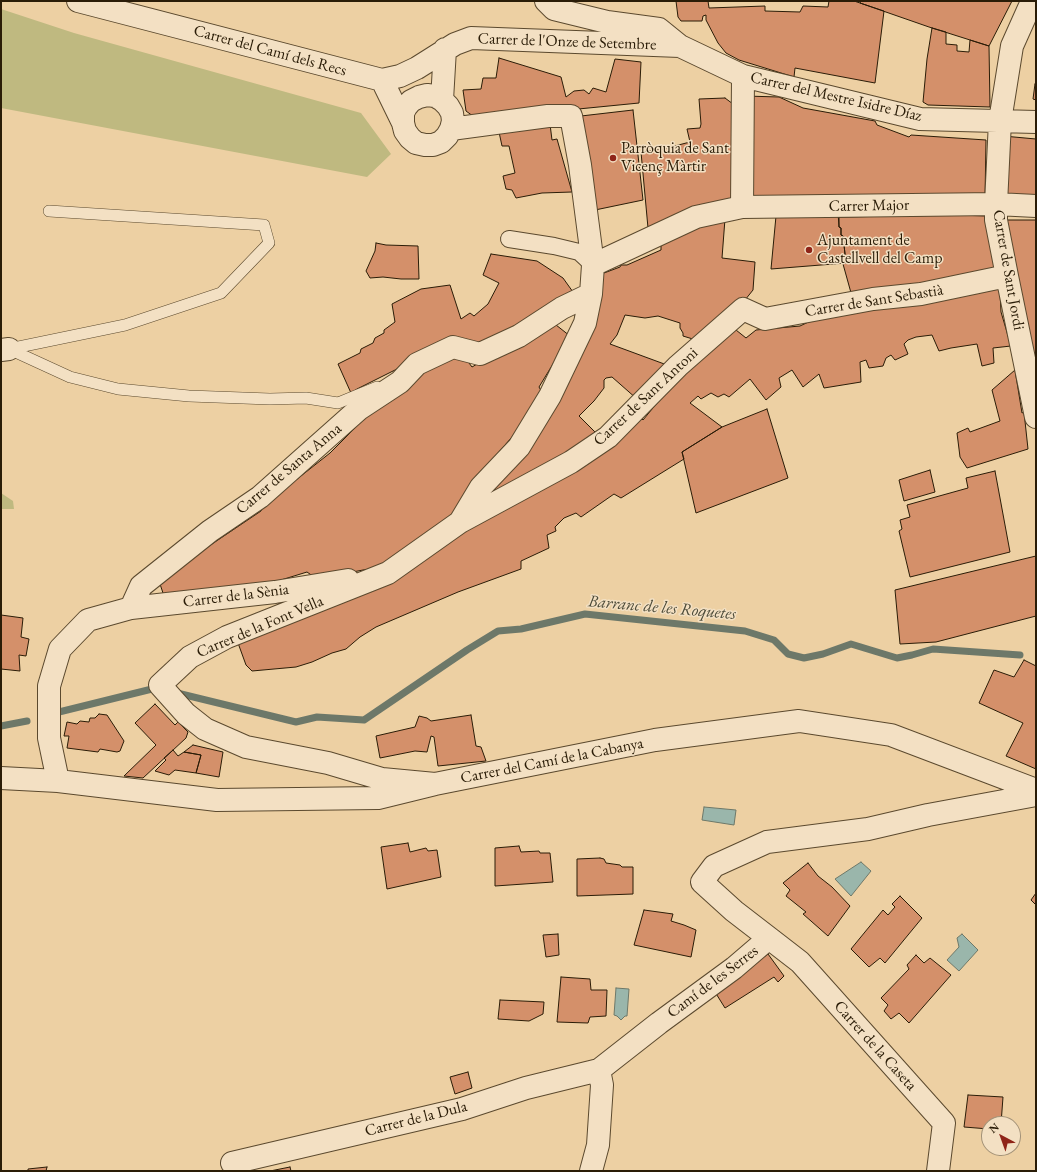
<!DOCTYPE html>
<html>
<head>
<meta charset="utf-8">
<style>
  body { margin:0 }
  #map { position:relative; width:1037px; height:1172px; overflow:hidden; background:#edd0a3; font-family:"EB Garamond",serif }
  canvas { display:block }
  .frame { position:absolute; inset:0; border:2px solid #2a1c07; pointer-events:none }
  .north { position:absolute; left:981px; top:1116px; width:40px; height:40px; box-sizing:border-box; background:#f3e0c3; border:1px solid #a39278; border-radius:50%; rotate:319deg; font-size:11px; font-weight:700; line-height:16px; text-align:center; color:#2a1c07 }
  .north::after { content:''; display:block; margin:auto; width:14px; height:18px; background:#8f2418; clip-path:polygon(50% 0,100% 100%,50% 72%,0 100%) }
</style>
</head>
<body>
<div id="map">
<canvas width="1037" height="1172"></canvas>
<div class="frame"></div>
<div class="north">N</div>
</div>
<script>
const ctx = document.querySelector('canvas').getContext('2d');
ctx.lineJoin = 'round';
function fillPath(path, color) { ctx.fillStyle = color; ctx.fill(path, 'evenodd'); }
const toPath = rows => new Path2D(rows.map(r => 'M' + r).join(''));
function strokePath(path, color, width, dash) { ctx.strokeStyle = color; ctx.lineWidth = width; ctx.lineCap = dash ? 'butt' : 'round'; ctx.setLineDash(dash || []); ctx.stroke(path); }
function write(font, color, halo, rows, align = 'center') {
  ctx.font = font + ' "EB Garamond",serif'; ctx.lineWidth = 3; ctx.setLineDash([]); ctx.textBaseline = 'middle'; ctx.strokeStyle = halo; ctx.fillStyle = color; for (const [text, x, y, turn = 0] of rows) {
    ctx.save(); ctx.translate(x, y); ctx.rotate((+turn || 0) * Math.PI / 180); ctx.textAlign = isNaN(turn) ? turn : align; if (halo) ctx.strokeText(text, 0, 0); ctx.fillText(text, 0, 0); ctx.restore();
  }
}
fillPath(toPath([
  [1,9,74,33,361,113,391,154,367,177,1,108],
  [1,493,13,501,14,509,1,509]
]), '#bfb980');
const water = toPath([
  [704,807,736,810,734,825,702,820,704,807],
  [861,862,871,871,851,896,835,879,861,862],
  [962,934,978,950,959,971,947,960,959,947,957,938,962,934],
  [616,988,629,989,627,1016,625,1016,621,1020,617,1016,614,1015,616,988]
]);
fillPath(water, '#9ab6ab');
strokePath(water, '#6d7869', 1);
strokePath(toPath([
  [177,693,296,722,317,717,364,720,467,650,498,631,521,629,585,614,745,631,774,640,788,654,804,658,823,654,851,644,897,658,912,655,933,649,1020,655],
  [59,712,152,689],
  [1,726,27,721]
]), '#6d7869', 7);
const building = toPath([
  [676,1,708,1,709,8,765,6,765,11,800,12,803,6,828,7,829,1,854,1,884,11,875,83,795,68,794,77,739,60,726,53,718,43,706,20,706,15,703,16,702,21,681,21,678,17,676,1],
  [861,1,1012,1,989,46,929,27,860,3,861,1],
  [932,28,946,32,946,44,957,45,957,51,969,52,970,40,989,46,990,107,928,105,923,102,927,59,932,28],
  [499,58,561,77,566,97,574,91,584,90,589,94,593,88,606,92,615,59,641,62,639,103,477,119,466,111,463,90,481,89,483,78,496,78,499,58],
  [1035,84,1036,84,1036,100,1033,99,1035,84],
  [745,96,779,97,803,108,875,121,877,125,909,137,911,135,986,140,985,199,744,204,745,96],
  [725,98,733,104,734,204,648,228,641,152,663,149,690,142,687,129,700,128,701,124,699,99,725,98],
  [633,110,643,200,595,210,581,116,633,110],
  [550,124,552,140,557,139,572,192,542,193,516,198,512,190,506,189,503,176,515,173,509,146,502,146,499,132,550,124],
  [1003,136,1036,139,1036,199,1004,197,1003,136],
  [838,212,839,227,841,228,841,235,843,236,846,263,771,269,776,216,838,212],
  [957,215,987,216,997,269,853,300,843,264,846,263,843,236,841,235,841,228,839,227,839,217,957,215],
  [725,219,722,258,755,262,753,290,741,305,696,340,683,336,683,333,680,328,680,323,658,316,645,318,625,315,617,335,610,344,667,365,637,399,612,377,606,378,604,380,604,388,594,401,579,416,597,434,477,507,598,285,596,276,620,267,621,265,627,265,661,250,661,243,691,230,725,219],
  [1002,220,1036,220,1036,376,1002,220],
  [376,243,386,245,418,246,419,279,401,279,383,277,370,278,366,271,375,251,376,243],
  [491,254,537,261,563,278,573,292,488,344,413,361,357,389,351,393,338,364,360,353,361,349,373,343,375,338,384,333,384,330,395,322,392,304,421,289,450,285,461,319,470,313,474,316,488,304,499,283,483,275,491,254],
  [992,283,1000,291,1001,312,1011,346,993,348,994,363,982,366,977,344,951,348,939,351,932,335,916,337,908,340,904,344,908,354,895,360,891,355,886,358,883,366,869,368,866,360,860,362,861,382,824,388,819,374,803,387,792,370,779,378,781,387,766,400,750,379,729,397,724,394,718,397,711,393,701,399,698,396,690,403,722,427,682,452,684,459,621,498,614,494,581,517,576,513,564,518,555,527,556,531,547,535,549,548,521,561,521,569,458,592,376,627,360,637,346,649,332,653,312,662,296,667,252,671,246,665,238,643,597,452,639,416,643,420,671,386,731,326,746,338,756,330,800,326,819,317,992,283],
  [551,321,570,336,539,387,543,394,530,416,481,473,463,496,454,516,383,568,363,570,317,579,307,572,281,580,281,584,167,598,163,593,160,584,209,546,261,511,263,506,330,453,363,420,416,375,460,351,472,367,551,321],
  [1015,370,1022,413,1024,412,1028,449,967,468,960,457,957,433,968,428,970,432,1000,421,992,390,1015,370],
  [767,409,788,478,696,513,682,452,722,427,767,409],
  [930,470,935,492,904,501,899,480,930,470],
  [995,471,1010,552,910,577,899,531,902,529,900,520,910,517,907,505,968,488,966,478,995,471],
  [1036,556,1036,616,936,642,900,644,895,590,1036,556],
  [1,615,23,618,21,637,29,639,26,656,19,655,20,671,1,669,1,615],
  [1024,660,1036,666,1036,769,1006,756,1023,723,979,703,994,670,1014,677,1024,660],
  [155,704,175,725,178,722,188,732,186,738,143,778,124,776,156,745,135,723,155,704],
  [99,714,107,715,124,741,120,751,117,752,100,749,98,752,67,748,69,736,64,736,67,722,77,724,80,721,89,722,90,718,95,718,99,714],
  [471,715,476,746,481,747,486,761,438,766,434,737,431,736,427,752,415,751,380,758,376,736,415,727,419,716,427,718,431,721,471,715],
  [193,745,223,752,219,777,196,773,201,755,184,752,193,745],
  [173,750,178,756,184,752,201,755,196,773,175,770,169,775,155,771,166,760,164,758,173,750],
  [408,843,410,852,426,848,428,851,437,850,441,877,387,889,381,847,408,843],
  [519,846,521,852,539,851,540,853,550,853,553,882,495,886,495,848,519,846],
  [600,858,604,859,606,863,620,865,622,867,633,867,633,894,577,896,577,859,600,858],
  [808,863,818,876,832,887,850,906,828,936,803,914,806,912,786,896,790,890,783,883,808,863],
  [1036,893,1036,905,1031,900,1036,893],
  [900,896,922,918,885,963,880,958,869,967,851,949,883,910,888,915,895,907,892,904,900,896],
  [644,910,673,914,671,921,684,925,696,930,691,957,634,945,644,910],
  [558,934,559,955,546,957,543,935,558,934],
  [768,954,784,976,778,982,774,977,725,1008,715,992,768,954],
  [916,955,924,963,930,958,951,975,909,1023,899,1013,891,1019,884,1011,888,1005,881,998,909,969,907,965,916,955],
  [561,977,590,979,591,990,607,990,606,1016,590,1017,588,1023,557,1022,561,977],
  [500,1000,544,1002,543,1014,529,1021,498,1019,500,1000],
  [468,1072,472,1088,455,1094,450,1077,468,1072],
  [968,1095,1003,1097,1001,1124,989,1124,989,1129,964,1127,968,1095],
  [47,1167,46,1171,28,1171,28,1169,47,1167],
  [290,1167,291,1171,270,1171,290,1167]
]);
fillPath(building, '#d4906a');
strokePath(building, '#2a1c07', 1);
const service = toPath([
  [9,349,125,325,221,293,269,243,264,225,49,211],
  [9,349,70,377,118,389,189,396,270,399,306,398,338,403,377,387]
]);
const pedestrian = toPath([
  [509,239,554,246,579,252,593,265]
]);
const minor = toPath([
  [78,1,382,80,400,76,417,68,455,44,471,38,680,46],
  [546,1,554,9,607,22,659,29,680,46,743,76,920,119,1036,122],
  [1035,1,1029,8,1012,46,1000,121,996,204,996,220,1007,276,1036,417],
  [382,80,403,123,405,131,410,138,416,143,425,145,433,145,441,142,447,136,451,129,453,121,452,113,448,106,442,100,435,96,427,95,419,97,411,101,406,107,403,113,403,123],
  [442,100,445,49],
  [451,129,548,116,571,116,580,165,593,265,591,294,585,323,550,396,519,447,481,487,460,522],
  [742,207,743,76],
  [593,265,696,217,742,207,996,204,1036,206],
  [1,350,9,349],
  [131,608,141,586,210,531,260,497,359,409,400,382,417,364,453,347,480,354,519,336,562,308,591,294],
  [1,778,58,781,217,800,378,798,435,784,655,740,799,721,891,735,1036,790],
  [58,781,49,738,49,686,60,649,88,620,131,608,275,592,348,580],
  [435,784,382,779,328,763,246,747,205,729,186,714,160,685,190,657,227,637,388,573,460,522,571,462,608,437,678,366,743,309,765,319,873,299,921,294,1007,276],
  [769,938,800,962,944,1123,938,1171],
  [232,1163,462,1109,526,1088,599,1070],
  [591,1171,598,1145,602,1085,599,1070,659,1023,734,968,769,938,734,911,702,882,714,866,767,842,868,829,928,815,1036,795]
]);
strokePath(service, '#5b492e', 12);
strokePath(pedestrian, '#5b492e', 18);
strokePath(minor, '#5b492e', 24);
strokePath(service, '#f3e0c3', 11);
strokePath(pedestrian, '#f3e0c3', 16);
strokePath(minor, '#f3e0c3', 22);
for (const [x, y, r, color] of [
  [613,158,4,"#8f2418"],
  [809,250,4,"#8f2418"]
]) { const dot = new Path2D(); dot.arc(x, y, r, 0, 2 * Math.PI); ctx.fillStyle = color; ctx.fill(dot); strokePath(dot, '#f3e0c3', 1.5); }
write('16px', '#2a1c07', '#f3e0c3', [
  ["Carrer de l'Onze de Setembre",567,42,2],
  ["Carrer del Camí dels Recs",270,51,15],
  ["Carrer del Mestre Isidre Díaz",836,97,13],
  ["Carrer Major",869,206,-1],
  ["Carrer de Sant Jordi",1008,270,80],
  ["Carrer de Sant Sebastià",874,301,-9],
  ["Carrer de Sant Antoni",646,397,-43],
  ["Carrer de Santa Anna",289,469,-40],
  ["Carrer de la Sènia",236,596,-7],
  ["Carrer de la Font Vella",260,627,-23],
  ["Carrer del Camí de la Cabanya",552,761,-11],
  ["Camí de les Serres",713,982,-37],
  ["Carrer de la Caseta",875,1046,48],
  ["Carrer de la Dula",416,1119,-14]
]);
write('16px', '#2a1c07', '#f3e0c3', [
  ["Parròquia de Sant",621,149],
  ["Vicenç Màrtir",621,167],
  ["Ajuntament de",817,241],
  ["Castellvell del Camp",817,259]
], 'left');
write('italic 17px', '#4c4a38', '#f3e0c3', [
  ["Barranc de les Roquetes",662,608,5]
]);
</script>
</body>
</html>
